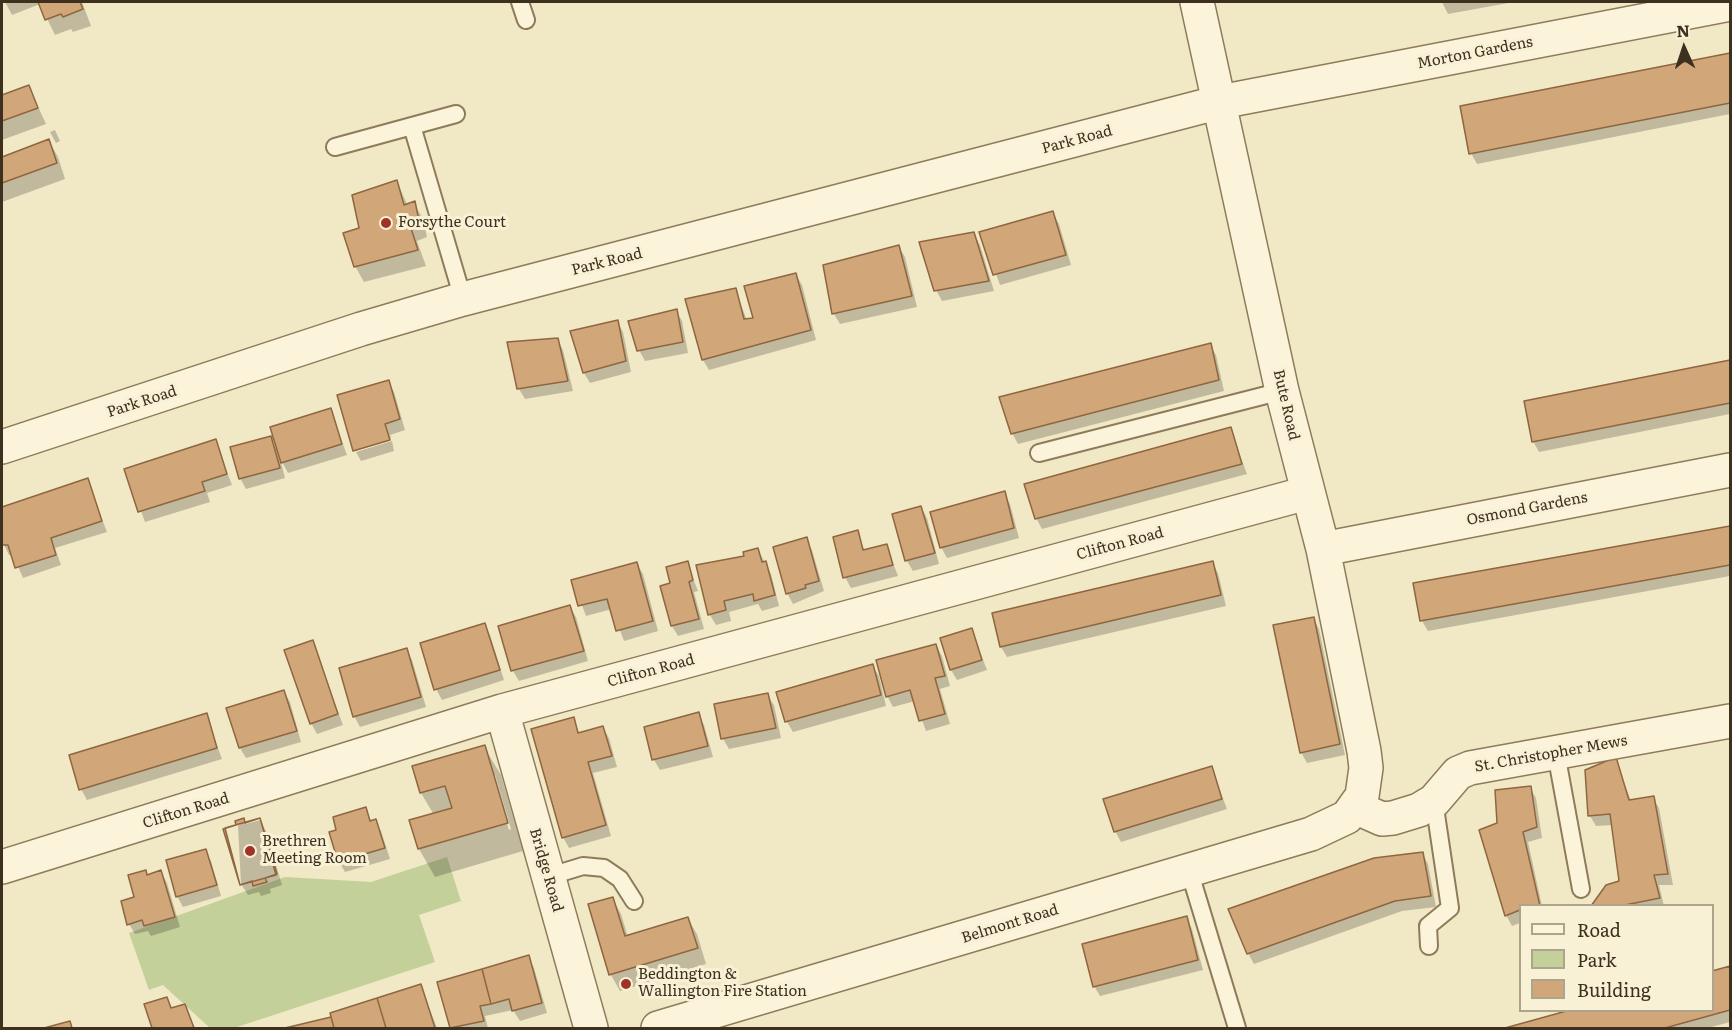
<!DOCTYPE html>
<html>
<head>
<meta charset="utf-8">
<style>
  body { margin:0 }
  #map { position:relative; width:1732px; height:1030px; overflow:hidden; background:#f1e8c6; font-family:Literata,serif }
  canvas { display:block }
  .frame { position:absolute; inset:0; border:3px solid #3d301f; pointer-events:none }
  .legend { position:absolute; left:1519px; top:904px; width:195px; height:108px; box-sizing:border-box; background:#f8f1d6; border:2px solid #ada48d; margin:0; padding:8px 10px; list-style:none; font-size:18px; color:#3d301f }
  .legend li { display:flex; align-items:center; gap:12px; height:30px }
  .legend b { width:30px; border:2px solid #ada48d }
  .north { position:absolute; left:1654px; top:18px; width:60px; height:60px; -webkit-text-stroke:4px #f8f1d6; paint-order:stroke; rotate:357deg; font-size:16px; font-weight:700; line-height:24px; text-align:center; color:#3d301f }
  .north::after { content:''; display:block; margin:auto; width:21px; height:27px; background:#3d301f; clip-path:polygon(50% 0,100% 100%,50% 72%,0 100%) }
</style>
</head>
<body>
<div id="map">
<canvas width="1732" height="1030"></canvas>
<div class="frame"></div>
<ul class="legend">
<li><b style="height:8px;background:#fbf4da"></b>Road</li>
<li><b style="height:16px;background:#c4d099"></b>Park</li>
<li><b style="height:16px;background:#d1a77a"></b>Building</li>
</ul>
<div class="north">N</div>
</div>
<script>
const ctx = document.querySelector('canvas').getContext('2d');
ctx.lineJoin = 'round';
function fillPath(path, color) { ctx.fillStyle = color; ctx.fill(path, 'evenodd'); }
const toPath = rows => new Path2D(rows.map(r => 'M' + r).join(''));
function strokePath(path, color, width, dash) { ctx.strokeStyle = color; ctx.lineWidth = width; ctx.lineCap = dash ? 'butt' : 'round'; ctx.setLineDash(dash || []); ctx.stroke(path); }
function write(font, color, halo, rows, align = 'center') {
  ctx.font = font + ' Literata,serif'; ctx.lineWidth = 6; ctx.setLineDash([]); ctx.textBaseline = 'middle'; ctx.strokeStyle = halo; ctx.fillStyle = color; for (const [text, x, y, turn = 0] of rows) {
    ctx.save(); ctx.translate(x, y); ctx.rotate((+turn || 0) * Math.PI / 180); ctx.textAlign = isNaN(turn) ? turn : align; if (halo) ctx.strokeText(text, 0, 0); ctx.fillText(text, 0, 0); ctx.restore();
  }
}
fillPath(toPath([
  [447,857,461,901,419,915,435,962,234,1028,210,1028,163,985,149,990,129,933,285,877,371,882]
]), '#c4d099');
fillPath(toPath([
  [5,2,82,2,91,26,73,32,71,29,55,35,40,4,12,15],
  [1442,2,1514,2,1448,14],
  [1730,55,1730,114,1477,164,1471,153,1462,107],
  [29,87,46,124,2,140,2,97],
  [55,130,60,141,56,143,50,132],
  [49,141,58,157,65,179,2,202,2,158],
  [397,182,408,206,414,203,423,219,427,237,417,241,426,266,364,282,355,266,361,229],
  [1053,213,1059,224,1071,265,1000,285,981,233],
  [974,234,980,245,994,291,942,301,936,290],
  [899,247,905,257,917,307,840,324,834,314,825,267],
  [796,275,802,285,816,340,709,370,703,360,735,290,747,320,755,319],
  [676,310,682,321,688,353,645,361,639,350],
  [617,321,623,332,631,372,590,383,584,373,572,332],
  [557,339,563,350,573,391,525,399,519,389],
  [1210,345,1216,355,1224,391,1018,444,1012,433],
  [1730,362,1730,414,1539,452,1533,441,1525,402],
  [388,381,394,392,405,430,390,435,391,438,355,451,339,396],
  [330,410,347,455,288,473,280,458,285,478,246,489,240,478,270,438,277,450],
  [1230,429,1247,474,1042,529,1036,518],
  [215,441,232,485,207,493,210,502,145,522,126,469],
  [392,441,394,451,361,461,356,452],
  [87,480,107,532,55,548,61,565,23,578,13,555,9,555,2,541,2,508],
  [1004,493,1010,504,1019,538,947,558,941,547],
  [921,507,927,518,939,564,913,571,907,561,894,515],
  [1730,527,1730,576,1428,631,1422,621,1415,584],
  [857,532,865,551,886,545,898,576,851,588,845,577],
  [806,539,812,550,824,591,793,604,787,593],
  [758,550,771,574,779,606,762,611,758,604,729,612,731,621,716,625,710,615,698,566,746,557],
  [687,563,698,591,694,592,704,629,678,636,672,626,662,587,672,584],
  [1212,563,1218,573,1226,606,1007,657,1001,647],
  [637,564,643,574,658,631,624,641,612,609,586,616,573,581],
  [570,607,576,617,588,661,519,681,513,671,500,627],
  [1313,618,1319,629,1345,755,1307,763,1301,752],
  [484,625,490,635,504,680,442,700,436,689],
  [971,629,987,670,957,680,951,670],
  [312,642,343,725,317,734,311,723],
  [936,645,942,656,950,686,940,689,950,724,926,731,915,701,893,707,887,696],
  [406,650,412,660,426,707,360,727,354,716],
  [873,666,879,676,886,706,793,732,787,722,778,693],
  [284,692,290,702,301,742,246,758,240,748,228,709],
  [767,695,774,705,781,738,729,749,723,739,716,705],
  [698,714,704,725,713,757,660,770,654,760,645,728],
  [206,715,222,759,87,800,81,789],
  [573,719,580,734,603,728,609,738,617,767,593,773,611,836,569,848,563,837],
  [484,747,501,775,523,851,435,877,419,849,434,815,421,793],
  [492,775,495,775,511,829,509,830],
  [1615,759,1631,801,1653,798,1659,808,1673,885,1659,885,1664,906,1591,906,1607,886,1621,882,1613,825,1596,826,1590,816,1586,771],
  [1211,767,1227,809,1121,842,1115,831],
  [1530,788,1536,798,1542,838,1528,842,1542,906,1520,906,1520,923,1512,926,1506,915,1499,824],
  [365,809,372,822,375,821,381,831,390,859,345,872,339,862,338,831],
  [244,820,246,824,260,820,266,831,282,885,270,889,271,893,261,896,259,892,248,895,241,884,238,826],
  [205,851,211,861,221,896,183,907,177,896],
  [1422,853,1428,864,1436,907,1402,911,1254,964,1248,953],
  [161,872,167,883,180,927,151,936,148,931,135,934,129,924,136,898,148,876],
  [612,898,621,914,628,937,688,919,697,934,706,964,620,991,611,975,589,905],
  [1186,918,1192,929,1203,970,1100,996,1094,986],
  [528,957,534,968,547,1013,520,1021,513,1010,485,1016,488,1028,452,1028,439,983],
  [1730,967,1730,1022,1708,1028,1511,1028,1575,1010,1712,1010,1712,972],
  [421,986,437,1028,291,1028,333,1018],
  [166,998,173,1009,185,1005,195,1028,154,1028,146,1005]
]), '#0003');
const building = toPath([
  [38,2,80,2,83,9,63,17,61,14,45,20,38,2],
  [1730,53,1730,103,1469,154,1460,106,1730,53],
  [29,85,38,108,2,121,2,95,29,85],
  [49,139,57,163,2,183,2,157,49,139],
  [397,180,404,205,415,201,419,221,410,225,418,250,354,267,343,233,359,228,352,195,397,180],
  [1053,211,1066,255,993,275,979,232,1053,211],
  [974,232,989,281,934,291,919,242,974,232],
  [899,245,912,296,832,314,823,265,899,245],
  [796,273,811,330,702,360,685,299,736,288,744,319,753,318,744,286,796,273],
  [677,309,683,342,637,351,628,321,677,309],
  [618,320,626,361,583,373,570,331,618,320],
  [558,338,568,381,517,389,507,342,558,338],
  [1211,343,1219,380,1011,434,999,397,1211,343],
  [1730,360,1730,403,1532,442,1524,401,1730,360],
  [389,380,400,419,385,424,390,440,353,451,337,395,389,380],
  [331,408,342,444,281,463,270,427,331,408],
  [1231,427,1242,464,1035,519,1024,484,1231,427],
  [271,436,280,468,239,479,230,447,271,436],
  [216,439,227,474,202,482,205,491,138,512,124,469,216,439],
  [88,478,102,521,51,538,56,555,15,568,8,545,2,545,2,507,88,478],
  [1005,491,1014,528,940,548,930,512,1005,491],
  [921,506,935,553,905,561,892,514,921,506],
  [1730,526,1730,565,1420,621,1413,583,1730,526],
  [858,530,863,550,887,544,893,565,843,578,833,537,858,530],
  [807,537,819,581,805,585,806,588,786,594,773,547,807,537],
  [758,548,762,562,766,561,775,595,754,601,753,594,724,601,726,610,708,615,696,565,744,556,743,552,758,548],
  [688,561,693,580,689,582,699,619,671,626,660,586,670,583,666,567,688,561],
  [1213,561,1221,595,1000,647,992,613,1213,561],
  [637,562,653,621,616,631,607,599,578,606,571,580,637,562],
  [570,605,584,651,511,671,498,626,570,605],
  [1314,617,1340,744,1300,753,1273,625,1314,617],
  [485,623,500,670,434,690,420,643,485,623],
  [972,628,982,660,950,670,940,638,972,628],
  [313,640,338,714,310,724,284,650,313,640],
  [936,644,945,676,935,678,945,714,919,721,910,690,886,697,876,660,936,644],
  [407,648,421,697,353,717,339,668,407,648],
  [873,664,881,695,785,722,776,692,873,664],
  [284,690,297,731,239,748,226,708,284,690],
  [768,693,776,728,721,739,714,704,768,693],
  [699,712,708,746,652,760,644,727,699,712],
  [207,713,217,748,79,790,69,755,207,713],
  [574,717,578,733,603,726,612,756,588,762,606,825,562,838,531,729,574,717],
  [485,745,508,823,418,849,409,820,452,808,445,786,420,793,412,766,485,745],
  [1616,757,1629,800,1654,796,1668,874,1654,875,1660,898,1620,906,1591,906,1606,885,1619,881,1610,814,1588,816,1585,770,1616,757],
  [1212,766,1222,799,1114,832,1103,799,1212,766],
  [1531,786,1537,827,1523,832,1540,906,1520,906,1520,910,1505,916,1479,830,1497,823,1495,790,1531,786],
  [366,807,370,821,376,819,385,848,338,862,329,832,336,830,333,817,366,807],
  [244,818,245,823,260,818,277,874,265,878,267,882,253,886,252,881,240,885,223,829,236,825,235,821,244,818],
  [260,818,276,875,240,885,225,828,260,818],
  [206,849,217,885,176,897,166,860,206,849],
  [1423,852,1431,896,1395,901,1247,954,1228,909,1374,858,1423,852],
  [146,870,147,875,161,870,175,917,144,926,142,920,127,925,121,901,134,897,128,875,146,870],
  [613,897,625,936,688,917,698,948,609,975,588,904,613,897],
  [1187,916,1198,960,1093,987,1082,944,1187,916],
  [529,955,542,1003,512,1011,509,999,491,1004,482,969,529,955],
  [1730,966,1730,1010,1665,1028,1505,1028,1570,1010,1712,1010,1712,971,1730,966],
  [482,969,491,1004,480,1006,484,1021,450,1028,437,982,482,969],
  [421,984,435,1028,386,1028,377,998,421,984],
  [167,997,171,1008,185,1004,194,1028,152,1028,144,1004,167,997],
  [377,998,386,1028,334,1028,330,1013,377,998],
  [331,1017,334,1028,285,1028,331,1017],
  [70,1021,72,1028,44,1028,70,1021]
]);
fillPath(building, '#d1a77a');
strokePath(building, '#8e663f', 1.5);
const lane = toPath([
  [520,2,526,20],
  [412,126,463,299],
  [335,147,456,114],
  [1039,453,1282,391],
  [1556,753,1581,889],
  [1189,870,1237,1028],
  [547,877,583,866,604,868,620,879,634,901],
  [1429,946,1428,926,1450,908,1434,801]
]);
const street = toPath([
  [2,447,361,329,463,299,1220,102,1730,4],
  [1323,549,1730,470],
  [502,711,591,1028],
  [1355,807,1382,819,1393,818,1419,810,1434,801,1458,773,1470,768,1730,721],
  [2,867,502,711,1307,493],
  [658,1028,1311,834,1347,817,1362,796,1366,768,1364,751,1323,549,1282,391,1197,2]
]);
strokePath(lane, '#8e7b5a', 20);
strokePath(street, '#8e7b5a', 36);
strokePath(lane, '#fbf4da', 16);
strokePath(street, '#fbf4da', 33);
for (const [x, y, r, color] of [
  [386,223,6,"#a03227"],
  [250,851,6,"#a03227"],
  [626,984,6,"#a03227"]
]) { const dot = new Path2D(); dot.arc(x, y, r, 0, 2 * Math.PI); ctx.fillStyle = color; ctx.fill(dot); strokePath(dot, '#f8f1d6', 2); }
write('15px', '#3d301f', '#f8f1d6', [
  ["Morton Gardens",1475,53,-11],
  ["Park Road",1077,140,-15],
  ["Park Road",607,262,-14],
  ["Park Road",142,402,-18],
  ["Bute Road",1286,405,77],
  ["Osmond Gardens",1527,509,-11],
  ["Clifton Road",1120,544,-15],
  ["Clifton Road",651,671,-15],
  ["St. Christopher Mews",1551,754,-10],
  ["Clifton Road",186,811,-17],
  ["Bridge Road",546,870,74],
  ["Belmont Road",1010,924,-17]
]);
write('15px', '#3d301f', '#f8f1d6', [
  ["Forsythe Court",398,223],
  ["Brethren",262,842],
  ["Meeting Room",262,859],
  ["Beddington &",638,975],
  ["Wallington Fire Station",638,992]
], 'left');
</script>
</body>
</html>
